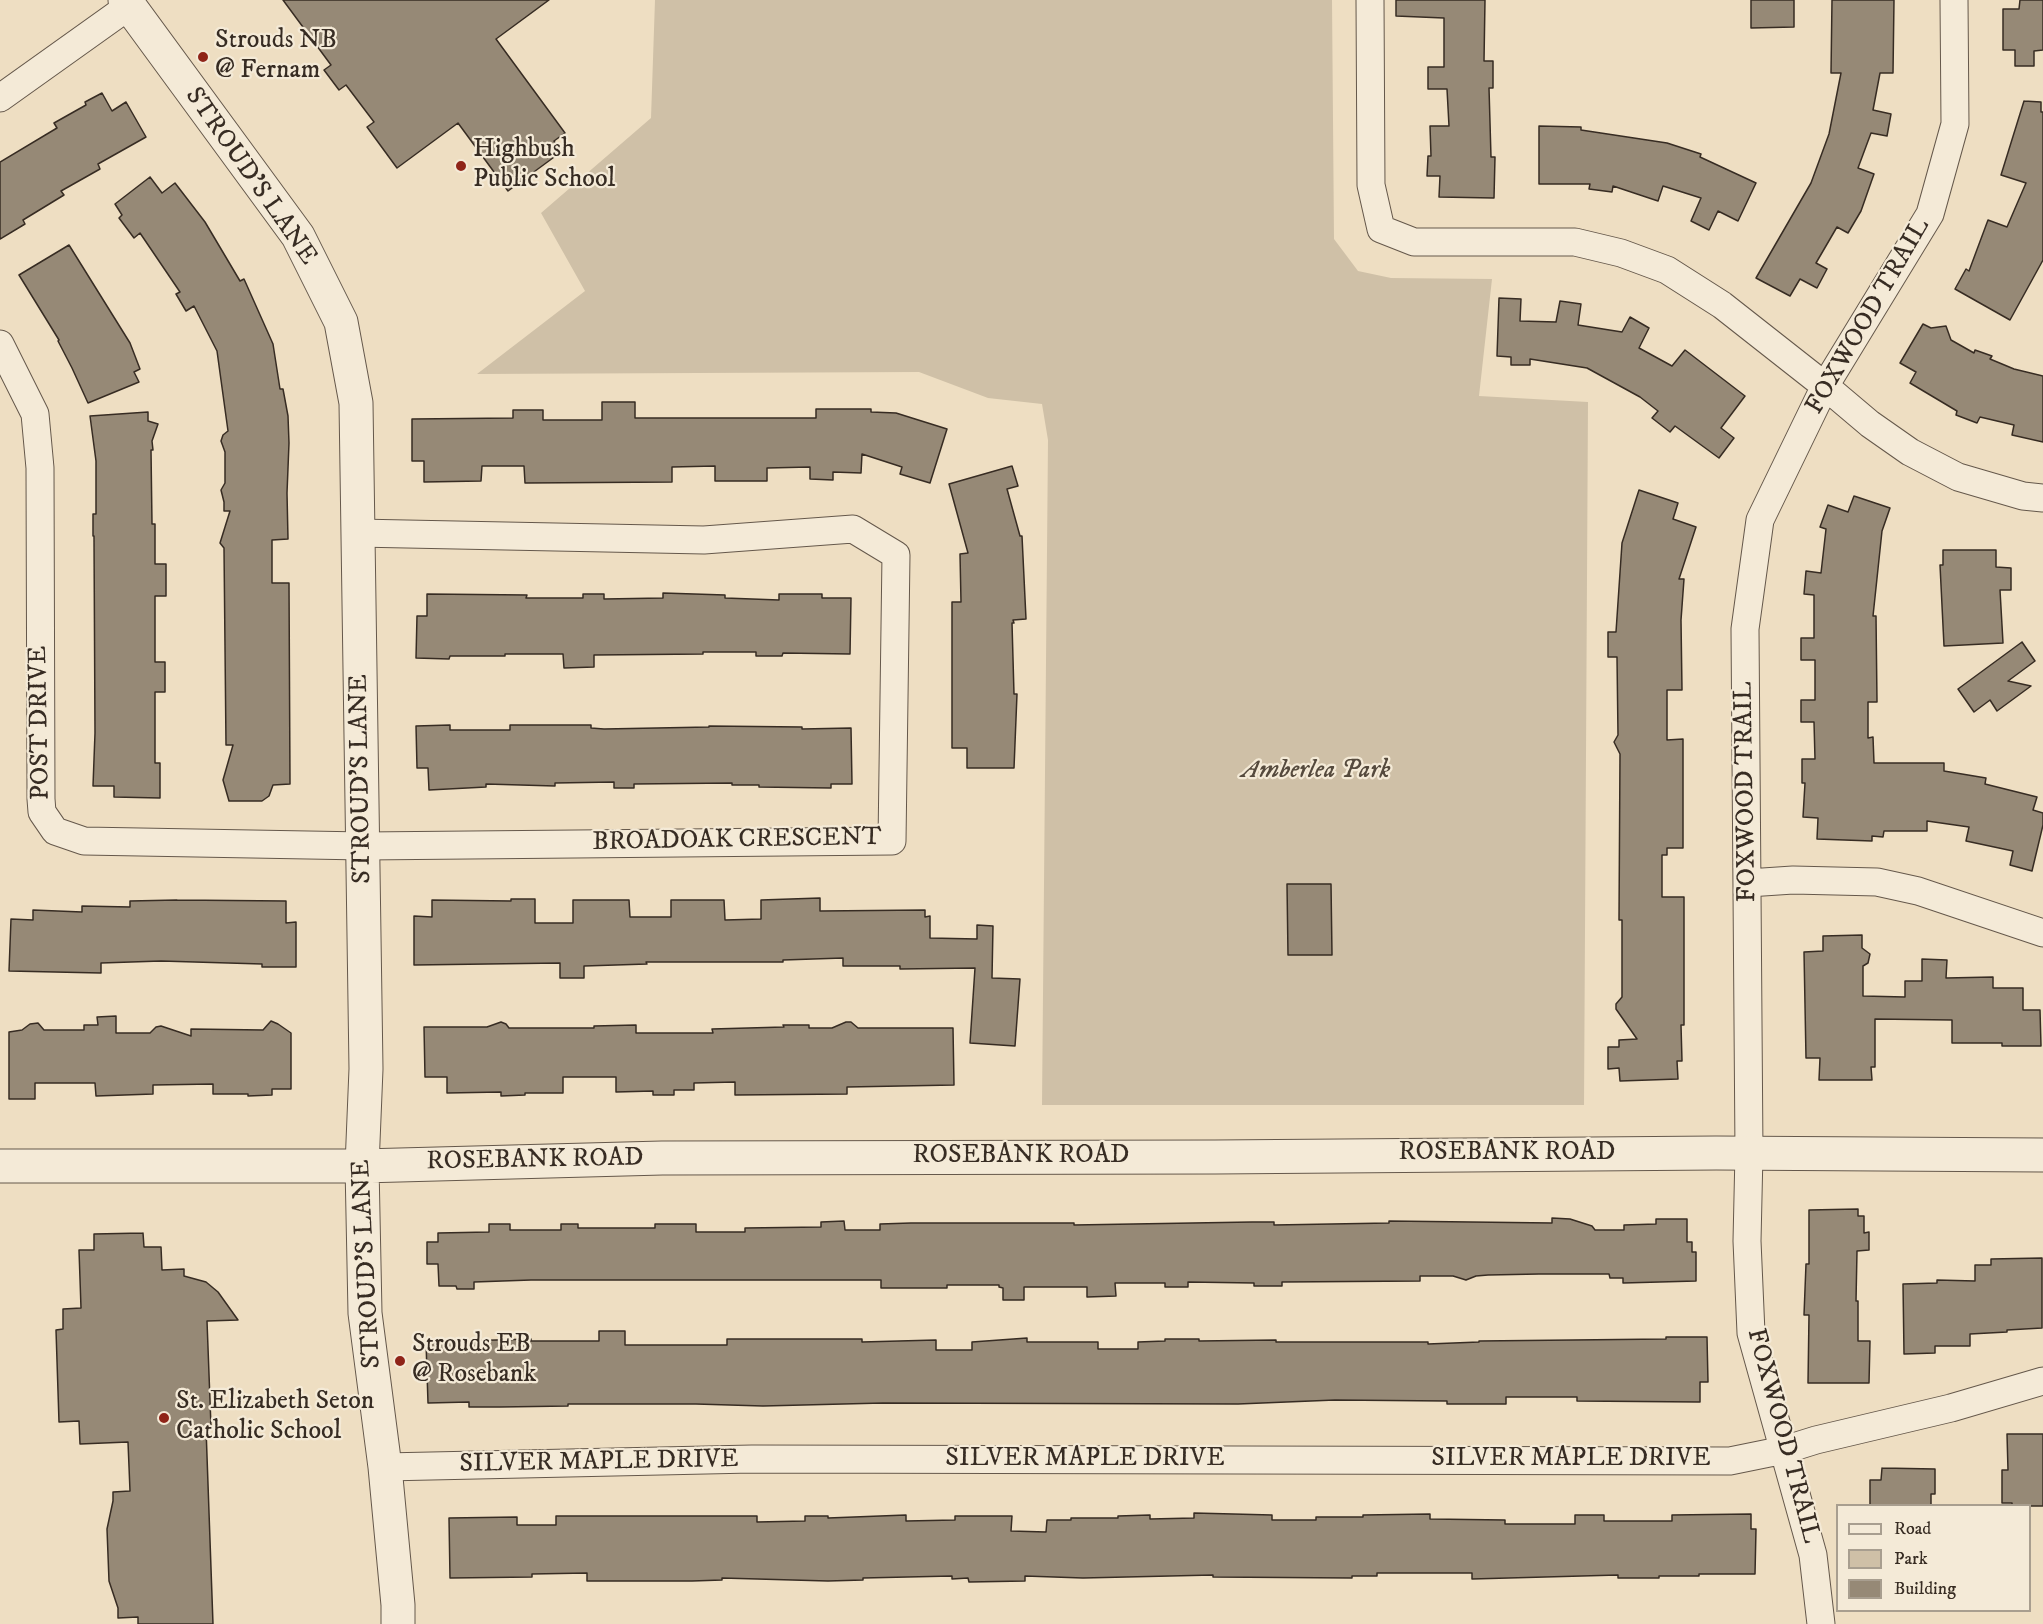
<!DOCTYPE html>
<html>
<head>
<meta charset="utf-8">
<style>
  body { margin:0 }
  #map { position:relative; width:2043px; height:1624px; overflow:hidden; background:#eedec2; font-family:"IM FELL DW Pica",serif }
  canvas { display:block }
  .legend { position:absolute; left:1836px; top:1504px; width:195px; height:108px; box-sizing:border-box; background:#f4ead7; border:2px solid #a89e8f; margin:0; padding:8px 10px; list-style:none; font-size:18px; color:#372c23 }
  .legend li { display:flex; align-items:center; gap:12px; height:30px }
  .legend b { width:30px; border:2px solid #a89e8f }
</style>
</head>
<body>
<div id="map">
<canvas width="2043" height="1624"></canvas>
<ul class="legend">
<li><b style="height:8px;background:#f4ead7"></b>Road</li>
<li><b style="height:16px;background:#cfc0a7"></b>Park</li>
<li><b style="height:16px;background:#968976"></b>Building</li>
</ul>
</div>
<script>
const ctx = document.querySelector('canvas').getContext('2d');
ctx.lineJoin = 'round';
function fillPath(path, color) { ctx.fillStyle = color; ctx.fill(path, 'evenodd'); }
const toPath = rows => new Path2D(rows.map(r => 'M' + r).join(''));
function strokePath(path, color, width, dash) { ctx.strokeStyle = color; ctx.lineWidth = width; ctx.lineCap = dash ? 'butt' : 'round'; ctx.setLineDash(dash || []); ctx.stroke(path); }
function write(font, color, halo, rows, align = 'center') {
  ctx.font = font + ' "IM FELL DW Pica",serif'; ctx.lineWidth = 4.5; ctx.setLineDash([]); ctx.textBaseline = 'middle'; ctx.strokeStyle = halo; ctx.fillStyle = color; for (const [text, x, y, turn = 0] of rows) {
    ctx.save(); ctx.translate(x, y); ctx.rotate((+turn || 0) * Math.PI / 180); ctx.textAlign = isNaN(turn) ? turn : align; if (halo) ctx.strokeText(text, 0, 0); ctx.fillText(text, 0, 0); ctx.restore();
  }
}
fillPath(toPath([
  [655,0,1332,0,1334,239,1358,271,1391,278,1492,279,1479,396,1588,402,1584,1105,1042,1105,1048,440,1042,404,988,398,919,372,477,374,585,291,541,213,651,118]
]), '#cfc0a7');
const building = toPath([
  [283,0,549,0,496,39,565,133,554,141,561,152,508,191,458,123,397,168,367,127,374,122,346,85,339,90,324,70,331,65,283,0],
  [1396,0,1485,0,1484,61,1493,61,1493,88,1489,88,1491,157,1495,157,1494,198,1439,197,1440,176,1427,176,1428,156,1431,156,1430,126,1449,126,1447,89,1428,89,1428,67,1444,67,1444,18,1396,16,1396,0],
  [1751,0,1794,0,1794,27,1751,28,1751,0],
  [1832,0,1894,0,1893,73,1880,73,1873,110,1891,114,1887,136,1871,133,1858,168,1874,174,1861,211,1848,233,1837,227,1816,263,1827,269,1817,288,1800,279,1790,296,1756,278,1811,183,1829,134,1841,73,1831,73,1832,0],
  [2020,0,2043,0,2043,50,2034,51,2034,66,2015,66,2015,50,2003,50,2003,9,2019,9,2020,0],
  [102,93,112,111,126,102,146,137,98,164,100,169,61,191,64,195,23,220,25,224,0,239,0,162,57,128,54,123,86,105,85,102,102,93],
  [2024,101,2041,102,2041,112,2043,112,2043,260,2010,320,1955,289,1966,269,1969,271,1988,220,2007,227,2026,183,2001,175,2024,101],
  [1539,126,1581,127,1581,130,1667,143,1701,154,1700,157,1756,183,1738,221,1718,211,1709,230,1691,221,1701,198,1663,186,1658,201,1613,186,1612,192,1589,189,1590,184,1539,184,1539,126],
  [150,177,162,193,175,183,205,222,240,281,244,279,273,344,280,389,283,389,288,416,289,443,287,493,288,539,272,540,272,583,289,583,290,784,273,785,269,796,262,801,229,801,223,780,233,745,226,745,224,548,220,543,230,511,224,511,224,502,221,490,225,483,225,452,221,441,223,435,228,431,217,351,194,306,186,311,176,294,180,292,140,233,134,238,119,218,122,215,115,204,150,177],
  [69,245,130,343,140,369,134,372,139,382,88,403,72,368,58,341,59,340,19,275,69,245],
  [1499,298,1521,299,1520,321,1556,322,1560,301,1581,304,1578,325,1622,332,1630,317,1649,328,1639,348,1672,366,1685,350,1745,396,1721,428,1734,438,1719,458,1675,426,1670,432,1652,418,1658,411,1640,397,1587,368,1530,359,1530,365,1511,365,1511,357,1497,356,1499,298],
  [1923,324,1931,328,1946,326,1951,340,1974,353,1975,350,1992,356,1990,359,2014,369,2043,376,2043,442,2012,435,2014,425,1980,417,1977,423,1956,415,1957,411,1910,383,1916,372,1900,363,1923,324],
  [602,402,635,402,635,418,816,418,816,409,871,409,871,412,896,413,947,429,930,483,900,474,902,467,862,454,861,473,833,472,833,480,810,479,810,467,767,468,767,481,715,481,715,466,672,467,672,482,525,483,524,466,482,466,481,481,424,482,424,461,412,461,412,419,513,418,513,410,543,410,543,420,602,420,602,402],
  [148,412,148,421,158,424,152,441,153,450,151,450,152,524,155,524,155,564,166,564,166,596,155,596,155,662,165,662,165,692,155,692,155,763,160,763,160,798,114,797,114,786,93,786,95,733,94,536,93,536,93,514,96,514,96,461,90,416,148,412],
  [1012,466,1018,486,1007,489,1020,536,1022,536,1026,619,1013,620,1014,623,1012,623,1014,694,1017,694,1014,768,967,768,967,748,952,748,952,602,961,602,960,554,968,553,949,484,1012,466],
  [1639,490,1678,503,1673,519,1696,527,1679,579,1684,579,1681,620,1682,690,1667,690,1667,740,1683,739,1683,848,1667,848,1667,855,1662,855,1662,897,1684,897,1684,1025,1681,1025,1682,1061,1677,1061,1678,1079,1620,1081,1619,1068,1608,1069,1608,1047,1619,1047,1619,1040,1637,1039,1616,1009,1616,1004,1622,997,1622,920,1619,920,1620,754,1614,742,1618,735,1617,657,1608,657,1608,632,1616,632,1622,543,1639,490],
  [1854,496,1890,508,1882,531,1873,616,1876,616,1877,702,1868,702,1868,738,1873,737,1874,763,1944,763,1944,771,1986,778,1985,784,2037,797,2033,810,2043,813,2043,825,2032,871,2010,865,2013,851,1966,841,1969,827,1927,821,1927,831,1884,831,1883,837,1872,836,1872,841,1817,839,1818,818,1803,817,1805,783,1802,783,1802,759,1815,759,1814,722,1801,722,1801,700,1815,700,1815,660,1801,660,1801,638,1814,638,1814,595,1804,594,1806,571,1821,573,1826,529,1820,527,1828,505,1848,512,1854,496],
  [1943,550,1996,550,1996,567,2011,568,2011,590,2000,590,2003,643,1944,646,1940,565,1943,565,1943,550],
  [663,593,725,595,725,598,779,600,779,594,822,594,822,598,851,598,850,654,783,653,782,656,756,656,756,652,703,652,703,654,594,655,594,667,564,668,563,654,505,654,505,656,450,656,449,659,416,658,417,616,427,616,427,594,527,595,526,598,583,598,583,594,604,594,604,599,663,598,663,593],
  [2022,642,2035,661,2008,681,2031,686,1997,711,1990,700,1974,712,1958,689,2022,642],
  [450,725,450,730,510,730,510,725,591,725,591,728,604,729,709,727,709,726,802,727,802,729,851,728,852,784,831,784,831,788,759,787,759,785,732,785,732,783,634,784,634,788,614,788,614,782,555,783,555,786,486,784,486,787,429,790,428,768,417,768,416,726,450,725],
  [1287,884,1331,884,1332,955,1288,955,1287,884],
  [820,898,820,911,925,910,925,917,930,916,930,938,977,939,977,925,993,926,992,978,1020,979,1015,1046,970,1043,975,968,900,969,900,966,843,966,843,958,783,960,783,962,646,962,647,964,584,966,584,978,560,978,560,963,414,965,414,916,432,917,432,900,511,901,511,899,535,899,535,923,573,923,573,900,629,900,630,917,671,917,671,900,724,900,725,920,761,919,761,900,820,898],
  [177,900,286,901,286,923,296,922,296,967,262,967,262,964,161,961,101,963,101,973,9,971,11,919,33,920,33,910,82,912,82,906,130,907,130,901,177,900],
  [1862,935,1862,948,1870,954,1868,963,1863,966,1863,996,1905,997,1905,981,1922,981,1922,959,1947,960,1946,978,1993,977,1993,988,2023,988,2023,1010,2040,1010,2041,1046,2002,1046,2002,1043,1952,1043,1952,1020,1875,1019,1875,1067,1871,1067,1872,1080,1819,1080,1820,1058,1806,1058,1804,952,1823,951,1823,936,1862,935],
  [116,1016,116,1033,150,1033,156,1027,161,1026,191,1036,191,1029,263,1030,271,1021,278,1024,291,1033,291,1089,272,1089,272,1095,248,1096,248,1094,213,1094,213,1084,153,1085,153,1094,96,1096,95,1083,35,1083,35,1099,9,1099,9,1032,22,1030,30,1024,38,1023,44,1030,84,1030,84,1025,98,1025,97,1017,116,1016],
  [501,1022,506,1024,509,1028,594,1028,594,1026,636,1025,636,1033,713,1033,712,1029,784,1027,783,1025,809,1025,809,1028,832,1028,846,1022,851,1022,858,1028,953,1028,954,1085,847,1087,847,1094,735,1095,735,1082,694,1083,694,1090,674,1090,674,1095,653,1095,653,1091,616,1092,616,1077,563,1077,563,1093,525,1093,525,1095,501,1096,501,1092,447,1093,447,1077,425,1077,424,1027,487,1027,501,1022],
  [1858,1209,1858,1216,1864,1216,1864,1233,1869,1232,1869,1250,1857,1251,1856,1301,1858,1301,1858,1341,1870,1341,1869,1383,1808,1383,1809,1315,1804,1315,1806,1264,1809,1264,1809,1210,1858,1209],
  [1552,1218,1570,1219,1592,1226,1595,1230,1624,1230,1624,1225,1656,1224,1656,1219,1687,1219,1687,1242,1692,1242,1692,1252,1696,1252,1696,1281,1623,1283,1623,1278,1610,1278,1609,1274,1539,1274,1488,1275,1476,1276,1466,1280,1453,1276,1420,1276,1420,1281,1282,1282,1282,1286,1254,1286,1254,1283,1188,1282,1188,1287,1165,1287,1165,1283,1115,1283,1116,1296,1087,1297,1087,1287,1024,1287,1024,1300,1003,1300,1003,1288,999,1287,999,1285,947,1285,947,1288,881,1288,881,1280,531,1280,474,1282,474,1289,457,1289,456,1286,439,1286,438,1264,427,1264,427,1242,438,1242,438,1233,489,1232,489,1224,510,1224,510,1230,561,1230,561,1224,578,1224,578,1228,655,1228,655,1224,696,1224,696,1232,745,1232,745,1228,821,1227,821,1222,844,1221,845,1230,880,1230,880,1224,911,1223,1074,1223,1074,1225,1252,1222,1274,1222,1274,1225,1389,1223,1389,1221,1552,1223,1552,1218],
  [143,1233,144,1247,161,1247,162,1270,184,1269,184,1276,206,1282,218,1292,238,1320,207,1321,211,1427,206,1428,213,1624,138,1624,138,1617,118,1618,118,1608,109,1581,107,1529,113,1501,113,1492,130,1491,128,1442,80,1444,79,1421,59,1422,56,1330,63,1329,63,1309,81,1308,79,1250,94,1250,94,1234,143,1233],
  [2042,1258,2042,1328,2007,1330,2007,1332,1970,1334,1970,1346,1935,1346,1935,1353,1904,1354,1903,1284,1937,1283,1937,1280,1975,1281,1975,1265,1991,1265,1991,1259,2042,1258],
  [599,1331,625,1331,625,1345,727,1345,727,1339,862,1339,862,1342,936,1340,936,1350,972,1350,972,1342,1027,1338,1027,1342,1098,1342,1098,1349,1138,1349,1138,1342,1165,1341,1165,1339,1199,1339,1199,1341,1276,1340,1276,1342,1428,1342,1428,1344,1479,1342,1479,1341,1666,1339,1666,1337,1707,1337,1708,1382,1700,1382,1700,1402,1577,1401,1577,1397,1506,1397,1506,1404,1447,1404,1447,1401,1335,1400,1238,1404,883,1403,763,1406,696,1404,568,1404,568,1406,500,1407,469,1407,469,1402,428,1403,426,1342,531,1339,531,1341,599,1341,599,1331],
  [2007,1434,2043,1434,2043,1506,2012,1506,2012,1503,2002,1503,2002,1470,2008,1470,2007,1434],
  [1882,1468,1935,1469,1935,1494,1931,1494,1931,1506,1870,1506,1870,1480,1881,1480,1882,1468],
  [1194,1513,1272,1515,1272,1520,1316,1520,1316,1517,1363,1517,1363,1515,1430,1514,1430,1519,1505,1520,1505,1524,1575,1524,1575,1515,1604,1515,1604,1521,1672,1521,1672,1515,1751,1514,1751,1529,1756,1529,1755,1574,1699,1574,1699,1576,1659,1576,1659,1578,1618,1578,1618,1575,1472,1579,1472,1573,1377,1573,1377,1576,1352,1576,1352,1578,1213,1577,1213,1575,1083,1578,1025,1576,1025,1581,969,1582,968,1578,952,1579,952,1576,863,1578,863,1580,828,1581,722,1578,722,1580,692,1581,587,1581,587,1573,532,1574,532,1577,450,1578,449,1518,517,1517,517,1525,556,1525,556,1516,757,1516,757,1522,805,1521,805,1516,828,1516,828,1518,906,1515,906,1521,955,1520,955,1516,1012,1516,1011,1531,1046,1532,1047,1520,1071,1520,1071,1518,1118,1518,1118,1516,1150,1515,1150,1519,1194,1518,1194,1513]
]);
fillPath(building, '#968976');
strokePath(building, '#372c23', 1.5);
const minor = toPath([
  [1370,0,1371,185,1381,229,1414,242,1575,242,1621,253,1667,270,1722,305,1825,386,1870,424,1910,452,1958,477,2023,496,2043,498],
  [0,98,129,6],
  [0,344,35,414,40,468,41,799,42,812,55,831,84,841,364,846,892,841,896,555,853,529,704,540,357,533],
  [1748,883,1793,880,1877,882,1918,891,2043,933],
  [385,1467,752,1459,1730,1461,1784,1450,1816,1440,1951,1408,2043,1381],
  [1821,1624,1813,1555,1751,1333,1747,1241,1749,1153,1745,629,1760,520,1825,386,1930,214,1955,124,1954,0]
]);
const tertiary = toPath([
  [125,0,298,236,341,322,356,403,366,1069,362,1166,365,1313,385,1467,398,1605,398,1624],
  [0,1166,362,1166,662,1158,1215,1157,1716,1153,2043,1155]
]);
strokePath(minor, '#65584b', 29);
strokePath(tertiary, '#65584b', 35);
strokePath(minor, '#f4ead7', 27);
strokePath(tertiary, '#f4ead7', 33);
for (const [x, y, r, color] of [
  [203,57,6,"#8f2418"],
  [461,166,6,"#8f2418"],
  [400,1361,6,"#8f2418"],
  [164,1418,6,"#8f2418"]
]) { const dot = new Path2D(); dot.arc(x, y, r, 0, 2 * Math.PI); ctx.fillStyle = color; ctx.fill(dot); strokePath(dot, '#f4ead7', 2); }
write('26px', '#372c23', '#f4ead7', [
  ["Strouds NB",215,42],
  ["@ Fernam",215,72],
  ["Highbush",473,151],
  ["Public School",473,181],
  ["Strouds EB",412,1346],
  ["@ Rosebank",412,1376],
  ["St. Elizabeth Seton",176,1403],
  ["Catholic School",176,1433]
], 'left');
write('26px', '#372c23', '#f4ead7', [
  ["STROUD'S LANE",250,177,55],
  ["FOXWOOD TRAIL",1869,317,-60],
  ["POST DRIVE",41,723,-91],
  ["STROUD'S LANE",362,779,-91],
  ["FOXWOOD TRAIL",1747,792,-91],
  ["BROADOAK CRESCENT",737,841,-1],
  ["ROSEBANK ROAD",1507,1154],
  ["ROSEBANK ROAD",1021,1157],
  ["ROSEBANK ROAD",535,1161,-1],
  ["STROUD'S LANE",368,1264,-93],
  ["FOXWOOD TRAIL",1782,1436,75],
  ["SILVER MAPLE DRIVE",1085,1460],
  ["SILVER MAPLE DRIVE",1571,1460],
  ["SILVER MAPLE DRIVE",599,1463,-1]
]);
write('italic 26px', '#554a3d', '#f4ead7', [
  ["Amberlea Park",1316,772]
]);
</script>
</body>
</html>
